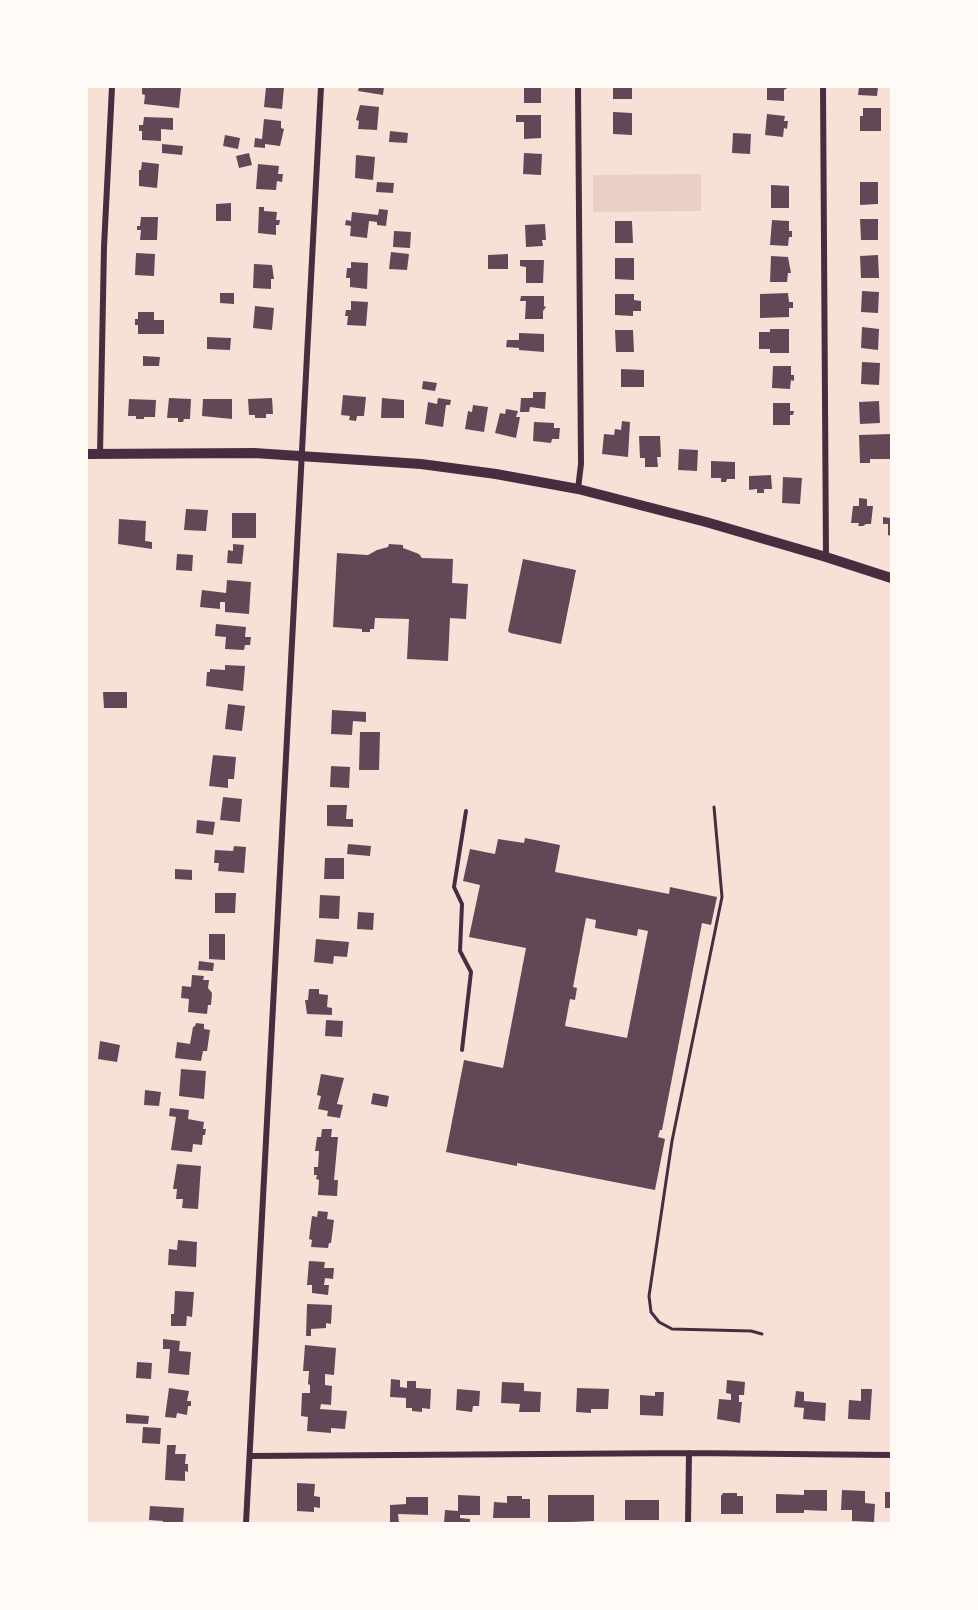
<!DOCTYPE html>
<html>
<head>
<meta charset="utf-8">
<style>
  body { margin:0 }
  #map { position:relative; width:978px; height:1610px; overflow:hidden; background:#f7e1d7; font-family:"PT Serif",serif }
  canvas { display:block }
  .frame { position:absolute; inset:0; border:88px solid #fffaf5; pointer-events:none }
</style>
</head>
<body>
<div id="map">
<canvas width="978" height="1610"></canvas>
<div class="frame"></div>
</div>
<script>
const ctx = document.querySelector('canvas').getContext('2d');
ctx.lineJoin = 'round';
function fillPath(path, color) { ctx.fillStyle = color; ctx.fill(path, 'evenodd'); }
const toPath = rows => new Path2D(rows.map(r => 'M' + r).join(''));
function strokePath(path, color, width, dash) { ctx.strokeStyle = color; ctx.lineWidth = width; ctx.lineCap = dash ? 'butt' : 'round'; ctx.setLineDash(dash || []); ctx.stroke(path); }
fillPath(toPath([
  [701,174,701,211,593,212,593,175]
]), '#ebcfc5');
fillPath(toPath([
  [146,87,181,88,179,108,144,104,145,95,142,94,142,88],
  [266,87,284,87,282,109,264,107],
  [359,87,384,87,383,95,358,91],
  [524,87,541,87,541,103,524,103],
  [613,87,632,87,632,99,613,99],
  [767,87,789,87,784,90,784,101,767,100],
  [859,87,878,87,877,96,858,95],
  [360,105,379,107,377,130,358,129,359,121,356,120],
  [863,108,881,108,881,131,860,131,860,116,863,116],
  [613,112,632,113,632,135,613,134],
  [767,114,785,116,784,121,788,121,787,129,784,128,783,137,765,135],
  [516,115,541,115,541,138,524,139,524,122,516,122],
  [144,117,173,118,173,130,161,129,161,141,142,140,142,131,139,131,139,125,143,125],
  [264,119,281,121,281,128,284,129,280,146,265,144,265,148,254,147,255,138,262,139],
  [390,131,408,133,407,143,389,142],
  [733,133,751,134,750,154,732,153],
  [225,135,240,138,238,149,223,146],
  [162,144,183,146,182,155,162,153],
  [249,153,252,165,239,168,236,156],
  [524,153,542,154,541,175,523,174],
  [356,155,375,157,373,180,355,178],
  [142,162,159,164,157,188,139,186,139,170,141,170],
  [258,164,279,166,278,174,283,174,282,182,277,181,276,190,256,189],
  [377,182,394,183,393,193,376,192],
  [860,182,878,182,878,204,860,205],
  [771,185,789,186,789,208,771,208],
  [231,203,231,221,216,221,216,204],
  [259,207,264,207,264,211,277,212,276,220,280,220,279,225,276,225,276,235,258,233],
  [379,209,388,210,386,226,377,225,377,222,369,221,367,238,350,236,351,226,345,225,346,220,351,221,352,212,378,215],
  [141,217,158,217,157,240,140,240,141,230,137,230,137,226,140,226],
  [860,219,878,219,878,240,861,240],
  [772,220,789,221,789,231,792,231,792,237,789,237,788,246,770,245],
  [615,221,632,221,633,243,615,243],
  [545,224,546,240,542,240,543,246,526,247,525,225],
  [394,231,411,232,410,248,393,247],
  [391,252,409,254,407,270,389,269],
  [136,253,155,254,154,276,135,275],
  [508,254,508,269,488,269,488,255],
  [878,255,879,278,861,278,860,256],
  [771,256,788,257,791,273,788,273,787,282,770,282],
  [615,258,634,258,634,280,615,279],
  [520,260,544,260,543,283,526,283,526,267,520,266],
  [351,262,368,263,367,289,350,287,350,278,346,278,347,268,351,268],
  [254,264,272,265,274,279,271,279,271,289,253,288],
  [862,291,879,292,878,313,861,312],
  [220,293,234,293,234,304,220,303],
  [788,293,789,302,793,302,793,308,789,308,789,317,760,318,760,294],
  [615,294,634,294,634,300,641,301,641,311,633,311,633,316,615,315],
  [521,296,544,296,544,306,546,307,543,311,543,319,525,319,526,301,520,301],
  [351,301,368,302,366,326,347,325,348,316,345,316,346,310,351,310],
  [255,306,274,308,272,330,253,328],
  [138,312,154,312,154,320,164,320,164,334,138,334,138,325,135,325,135,319,138,319],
  [862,327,879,329,878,350,861,348],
  [770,329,789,329,789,353,770,353,770,349,759,349,759,332,770,332],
  [615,330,633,330,634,352,616,352],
  [519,333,544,334,544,352,519,350,519,348,506,347,507,340,519,340],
  [207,337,231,338,230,350,207,349],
  [143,356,160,357,159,366,143,366],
  [862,362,880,363,879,385,861,384],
  [773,366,791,366,791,375,794,375,794,381,791,380,790,389,772,388],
  [621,369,644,370,644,387,621,387],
  [423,381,437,383,435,391,422,389],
  [533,392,546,392,545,409,530,407,529,412,520,412,521,398,533,398],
  [343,395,366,397,364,416,357,416,356,421,349,420,350,416,341,415],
  [169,398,191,399,190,419,184,419,183,422,178,422,178,418,167,418],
  [272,398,273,414,266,414,266,418,255,418,255,415,249,415,248,399],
  [382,398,404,400,404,418,381,418],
  [438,398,451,400,450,405,446,405,443,427,425,424,428,402,437,404],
  [129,399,156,400,155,417,144,417,144,419,136,419,136,416,128,416],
  [203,399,232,399,232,419,202,416],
  [879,401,880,423,860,424,859,402],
  [773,403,790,403,790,411,794,411,793,415,790,415,790,425,773,425],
  [473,405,488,407,484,432,465,429,468,411,472,412],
  [506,409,518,411,516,417,520,417,516,438,495,433,500,413,505,414],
  [622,421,630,422,628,457,602,454,604,434,614,435,615,429,621,430],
  [534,422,554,423,554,428,560,428,559,439,552,439,551,443,533,441],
  [891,434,891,459,870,459,870,463,860,463,859,435],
  [639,436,660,436,661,457,657,457,658,467,645,467,645,458,640,458],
  [679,449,698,450,697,471,678,470],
  [711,461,735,462,735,479,727,479,726,482,721,482,721,478,711,478],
  [771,475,772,489,764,489,764,493,757,493,757,489,749,490,749,476],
  [783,477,802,478,800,504,782,503],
  [859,498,867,499,867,506,873,506,871,524,866,524,863,526,858,526,859,523,851,523,853,506,859,506],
  [186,509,208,510,206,531,184,530],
  [232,513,256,513,256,538,232,538],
  [883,517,891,518,891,536,888,535,888,524,883,524],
  [119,519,146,521,145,541,152,542,152,549,118,544],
  [233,544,244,545,242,564,227,563,228,550,233,551],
  [389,544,403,545,403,548,419,554,422,558,453,559,452,583,468,584,466,619,450,618,448,661,407,659,409,619,375,618,374,629,370,629,370,632,362,632,362,629,333,627,337,553,368,555,377,550,388,547],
  [177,554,193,555,192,571,176,570],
  [523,559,576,570,561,644,510,633,508,631],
  [227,580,251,582,249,614,225,612,225,602,220,602,220,609,200,607,202,590,226,593],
  [216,624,246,627,245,637,251,637,250,645,245,645,244,650,225,649,226,637,215,636],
  [225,665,245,666,243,691,206,686,207,672,210,672,210,669,225,670],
  [103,692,127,692,127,708,104,708],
  [228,704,245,706,242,731,225,729],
  [332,710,366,712,366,722,353,721,352,735,331,734],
  [360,732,380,732,379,770,359,770],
  [213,755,236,757,234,779,228,779,228,788,209,786],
  [331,766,350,767,349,788,330,787],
  [223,797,242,799,240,822,220,820],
  [327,805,347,805,346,819,353,819,353,827,327,826],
  [197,820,215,822,213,835,196,833],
  [525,838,560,845,555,872,669,894,670,887,717,897,711,925,702,923,662,1130,660,1130,658,1137,665,1139,655,1190,517,1163,517,1166,446,1152,464,1060,503,1068,526,948,469,937,480,885,463,881,470,849,495,854,498,839,524,843],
  [586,918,596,920,595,928,637,936,638,929,648,931,627,1038,565,1026,570,999,575,1000,577,988,573,987],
  [348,844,371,846,370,856,347,854],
  [234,846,246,847,244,873,218,871,219,863,214,863,215,850,233,851],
  [325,858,344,858,344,879,324,879],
  [175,869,192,870,192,880,175,879],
  [215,893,236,893,235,913,215,913],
  [320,895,340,896,339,919,319,918],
  [358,912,374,913,373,930,357,929],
  [209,934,225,934,225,960,209,959],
  [316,939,349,942,347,957,334,956,333,964,314,962],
  [199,961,214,963,213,971,198,970],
  [192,975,204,976,203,980,209,980,208,988,212,993,211,1005,208,1005,207,1014,188,1012,189,999,181,998,182,986,191,987],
  [309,989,319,989,319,994,328,995,327,1007,332,1008,332,1015,307,1014,305,1000,308,1000],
  [326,1020,343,1021,342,1037,325,1036],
  [196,1023,204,1024,204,1029,210,1030,207,1051,203,1051,201,1061,175,1058,177,1042,190,1044,193,1027,195,1026],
  [100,1041,120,1045,117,1062,98,1059],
  [181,1069,206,1071,204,1099,179,1096],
  [321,1074,344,1078,337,1104,343,1105,340,1118,327,1116,328,1111,318,1109,321,1096,317,1095],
  [145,1090,161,1092,159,1106,144,1105],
  [373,1093,389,1096,387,1107,371,1104],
  [170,1108,189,1110,188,1119,204,1122,203,1129,206,1129,205,1135,203,1135,202,1145,193,1144,192,1152,171,1150,176,1117,169,1116],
  [322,1129,332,1129,331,1137,338,1137,334,1180,338,1180,337,1196,318,1195,319,1180,316,1179,317,1175,314,1175,314,1167,318,1167,319,1151,315,1151,317,1137,321,1137],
  [177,1164,201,1166,198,1209,182,1208,183,1199,176,1199,177,1189,173,1189],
  [318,1211,328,1212,327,1219,334,1220,331,1243,329,1243,328,1248,311,1247,312,1240,309,1239,312,1216,317,1217],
  [178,1240,197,1242,196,1267,168,1265,169,1249,177,1250],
  [309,1261,325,1262,324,1268,334,1268,333,1279,325,1278,324,1285,329,1285,328,1295,312,1293,312,1285,307,1285],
  [175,1291,194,1292,192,1317,187,1316,186,1326,171,1326,171,1314,174,1314],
  [307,1304,332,1305,331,1324,326,1323,326,1328,311,1329,311,1336,306,1336],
  [163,1339,180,1341,179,1351,191,1352,189,1375,168,1373,170,1349,163,1349],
  [305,1345,336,1348,334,1375,325,1374,325,1385,332,1386,331,1405,321,1404,320,1409,347,1411,345,1429,331,1428,331,1433,307,1431,308,1417,301,1416,302,1393,310,1393,310,1385,308,1384,309,1371,303,1371],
  [137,1362,152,1363,151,1379,136,1378],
  [391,1379,400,1380,400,1387,407,1388,407,1381,416,1381,416,1388,431,1389,430,1409,422,1408,422,1412,412,1411,412,1408,406,1408,406,1398,390,1397],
  [727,1380,745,1382,744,1395,739,1395,739,1402,742,1402,740,1423,717,1419,719,1399,731,1400,731,1394,726,1393],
  [502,1382,524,1383,524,1391,541,1392,540,1412,519,1412,520,1404,501,1403],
  [169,1388,189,1391,187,1401,191,1401,191,1406,188,1406,187,1415,177,1413,176,1418,165,1417],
  [577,1388,609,1389,608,1409,591,1409,591,1413,576,1412],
  [457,1389,480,1391,479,1406,473,1406,472,1412,456,1410],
  [861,1389,872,1389,870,1420,848,1419,849,1400,861,1401],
  [796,1391,804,1392,804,1401,826,1403,825,1421,803,1419,804,1408,794,1407],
  [655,1392,664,1392,663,1416,640,1415,640,1395,655,1396],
  [126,1414,149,1416,148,1424,126,1423],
  [143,1427,161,1428,160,1444,142,1443],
  [167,1445,176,1445,175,1454,186,1454,185,1464,188,1464,188,1472,185,1471,185,1481,165,1480],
  [297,1483,315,1484,314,1496,320,1497,320,1508,314,1507,314,1512,297,1511],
  [804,1490,827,1490,827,1511,804,1510,804,1513,776,1513,776,1494,804,1495],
  [842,1490,865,1491,865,1503,875,1504,874,1522,852,1521,852,1510,841,1510],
  [885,1492,891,1492,891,1508,885,1508],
  [723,1493,737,1493,737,1496,743,1496,743,1514,721,1514,721,1496],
  [458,1495,480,1496,480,1515,460,1515,460,1518,470,1519,470,1523,444,1523,445,1510,458,1511],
  [548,1495,594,1495,594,1521,548,1523],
  [507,1496,522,1496,522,1499,530,1499,530,1518,493,1518,494,1502,507,1503],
  [406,1497,428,1497,428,1515,398,1514,399,1523,390,1523,390,1505,406,1504],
  [625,1500,659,1500,659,1520,625,1520],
  [150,1506,184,1508,183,1523,163,1523,163,1521,149,1520]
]), '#644757');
strokePath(toPath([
  [714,807,722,897,672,1141,649,1296,651,1312,659,1322,672,1329,751,1331,762,1334]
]), '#4a2c40', 3);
strokePath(toPath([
  [462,1050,471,972,460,951,462,904,454,887,466,811]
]), '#4a2c40', 4);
strokePath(toPath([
  [823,87,826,557],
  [100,454,104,247,112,87],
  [578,489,581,464,578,87],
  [250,1456,689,1453,891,1455],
  [246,1523,321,87],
  [688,1523,689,1453]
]), '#4a2c40', 6);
strokePath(toPath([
  [87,454,254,453,421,464,496,474,578,489,706,522,826,557,891,578]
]), '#4a2c40', 10);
</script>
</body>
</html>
